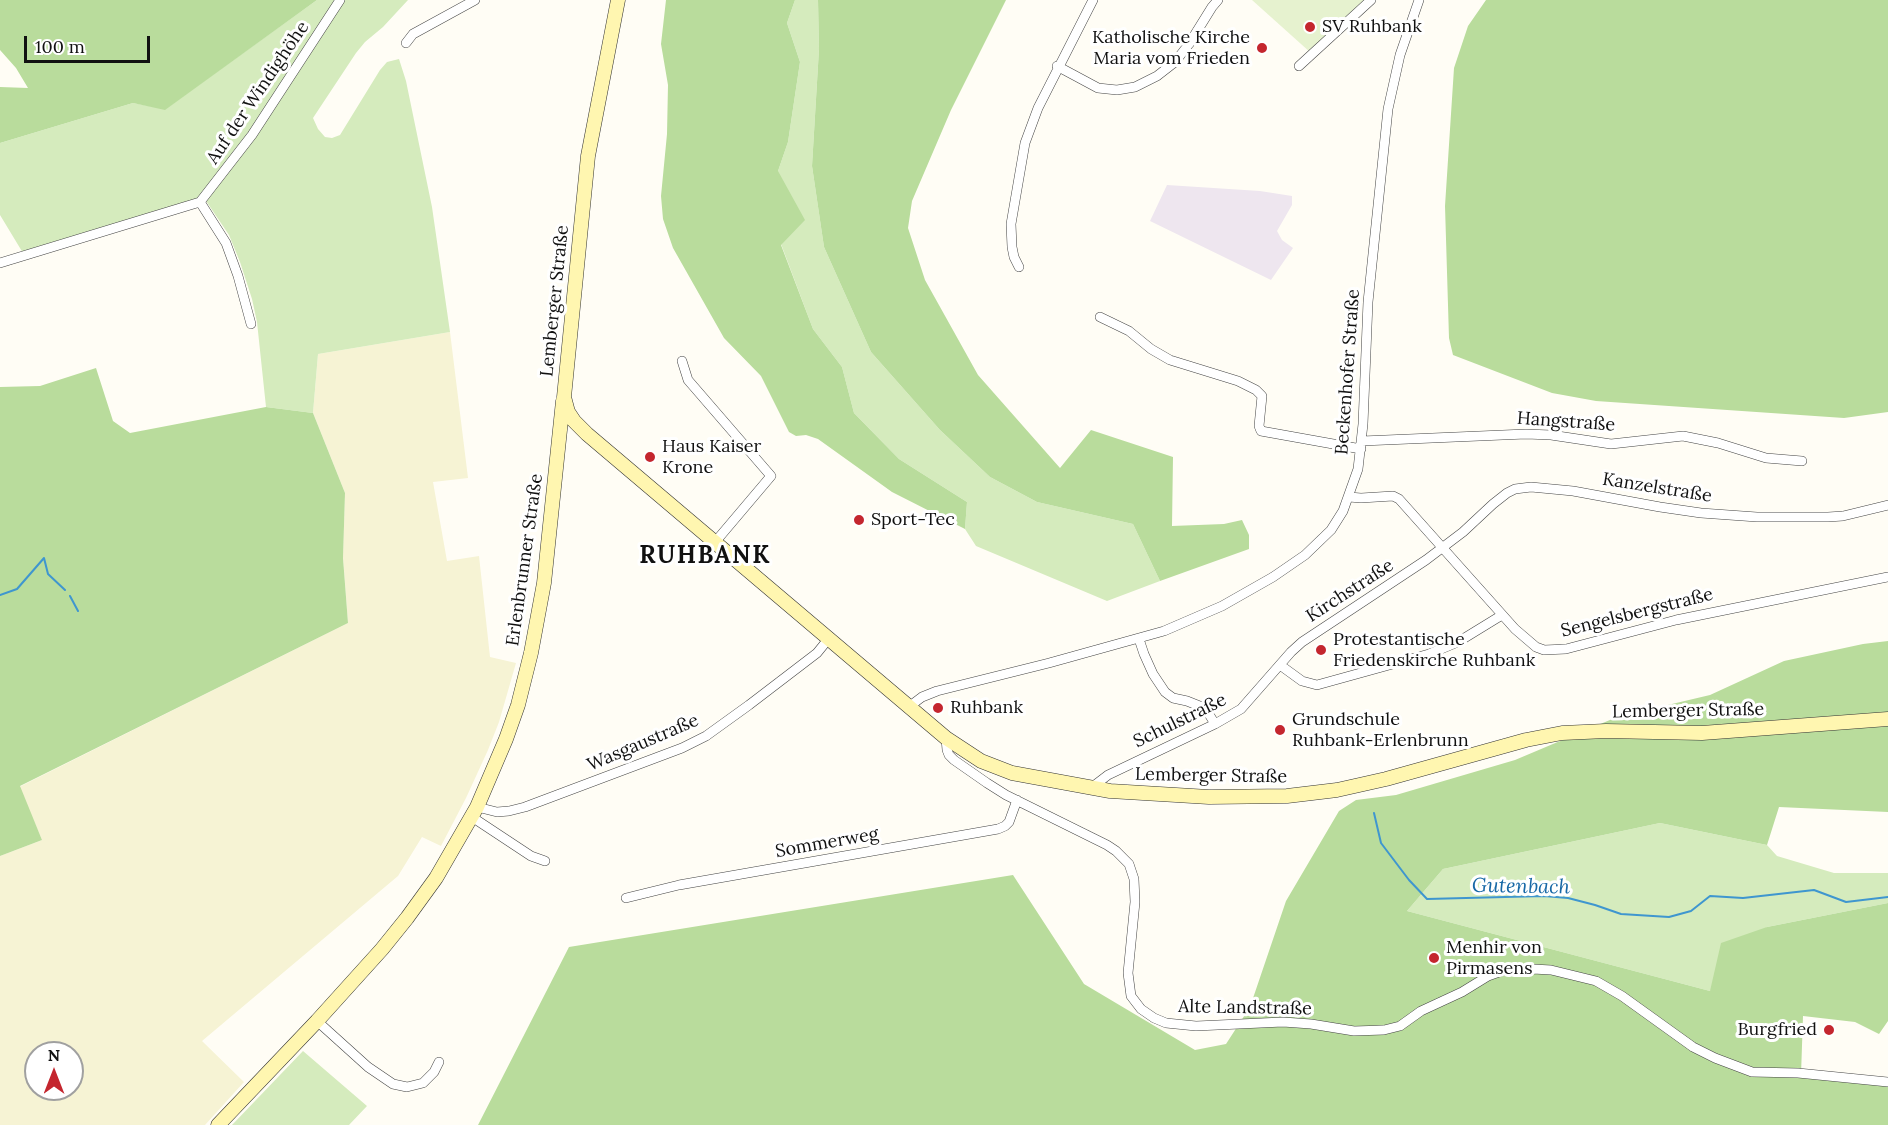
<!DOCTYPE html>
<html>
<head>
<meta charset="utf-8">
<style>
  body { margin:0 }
  #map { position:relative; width:1888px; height:1125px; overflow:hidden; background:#fffdf5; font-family:Lora,serif }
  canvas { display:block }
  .north { position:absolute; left:24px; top:1041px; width:60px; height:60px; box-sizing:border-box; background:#fff; border:2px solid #a0a0a0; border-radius:50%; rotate:0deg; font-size:16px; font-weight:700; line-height:24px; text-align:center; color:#111 }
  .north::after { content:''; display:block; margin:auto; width:21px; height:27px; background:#c4262e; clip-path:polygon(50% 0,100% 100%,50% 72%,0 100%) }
  .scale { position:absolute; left:24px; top:36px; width:126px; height:27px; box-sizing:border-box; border:3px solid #111; border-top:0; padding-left:8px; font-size:18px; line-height:21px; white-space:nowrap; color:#111; -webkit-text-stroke:4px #fff; paint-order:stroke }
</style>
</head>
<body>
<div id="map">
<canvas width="1888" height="1125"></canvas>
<div class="north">N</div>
<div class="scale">100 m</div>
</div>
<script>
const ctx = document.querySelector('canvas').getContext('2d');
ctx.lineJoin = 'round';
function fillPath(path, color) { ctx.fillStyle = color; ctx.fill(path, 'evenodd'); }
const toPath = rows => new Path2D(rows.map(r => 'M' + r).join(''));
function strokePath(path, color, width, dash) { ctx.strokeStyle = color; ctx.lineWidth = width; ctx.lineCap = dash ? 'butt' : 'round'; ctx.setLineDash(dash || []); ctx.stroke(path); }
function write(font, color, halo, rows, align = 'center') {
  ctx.font = font + ' Lora,serif'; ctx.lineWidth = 6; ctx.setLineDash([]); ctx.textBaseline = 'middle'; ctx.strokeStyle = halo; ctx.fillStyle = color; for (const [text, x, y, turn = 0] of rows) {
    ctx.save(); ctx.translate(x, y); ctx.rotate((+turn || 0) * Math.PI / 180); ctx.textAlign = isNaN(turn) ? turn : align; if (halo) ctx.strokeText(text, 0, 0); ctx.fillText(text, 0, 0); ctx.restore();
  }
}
fillPath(toPath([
  [1167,185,1260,191,1292,196,1292,205,1277,231,1282,240,1293,248,1271,280,1150,221]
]), '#eee6ef');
fillPath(toPath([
  [450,332,468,478,433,482,447,561,479,556,490,657,516,663,499,722,488,750,466,798,441,846,422,837,398,876,202,1041,244,1082,205,1125,0,1125,0,856,42,840,19,787,348,623,343,557,345,493,313,413,318,354],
  [36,1053,72,1053,72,1089,36,1089]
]), '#f6f3d4');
fillPath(toPath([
  [317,0,408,0,383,27,365,42,356,53,313,118,318,129,325,137,332,138,340,135,380,70,387,62,399,59,406,81,432,207,450,332,318,354,313,413,266,407,257,322,252,299,240,262,229,235,202,195,198,200,23,253,0,215,0,143,133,103,165,109],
  [795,0,818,0,819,49,812,166,824,247,871,352,940,430,990,477,1037,502,1133,524,1160,581,1107,601,976,546,965,529,967,502,899,459,854,413,842,367,813,329,781,244,778,171,788,142,800,62,787,23],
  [1660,823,1767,845,1777,856,1834,873,1888,873,1888,903,1767,927,1710,991,1407,911,1443,869],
  [303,1051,367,1106,349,1125,232,1125]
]), '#d5ebbd');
fillPath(toPath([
  [0,0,317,0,165,110,133,103,0,143,0,87,28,88,16,68,0,50],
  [666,0,795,0,787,23,800,62,788,142,778,171,805,220,781,245,813,329,842,367,854,413,899,459,967,502,965,529,892,492,818,439,806,435,796,436,789,432,761,376,724,338,673,248,663,219,661,196,667,134,668,85,661,44],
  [818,0,1006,0,951,110,912,201,908,228,925,280,978,375,1060,468,1091,430,1173,457,1172,526,1224,524,1242,520,1249,535,1249,549,1160,581,1133,524,1037,502,990,477,940,430,871,352,824,247,812,166,819,49],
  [1486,0,1888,0,1888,412,1844,418,1596,401,1552,393,1453,355,1449,338,1445,206,1454,68,1468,26],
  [96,368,113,421,130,433,266,407,313,413,345,493,343,558,348,623,20,786,42,840,0,856,0,387,40,386],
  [1888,641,1888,812,1779,807,1767,845,1660,823,1443,869,1407,911,1710,991,1721,943,1767,927,1888,903,1888,1021,1879,1034,1855,1022,1803,1016,1801,1075,1888,1085,1888,1125,478,1125,569,947,1013,875,1084,984,1195,1050,1226,1044,1250,1007,1286,901,1339,811,1356,800,1396,795,1515,760,1617,717,1710,695,1784,661,1863,644]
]), '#b9dc9c');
fillPath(toPath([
  [1252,0,1367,0,1311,53]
]), '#e6f2cf');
strokePath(toPath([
  [0,595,17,589,44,558,48,574,65,590],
  [70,596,78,611],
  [1374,813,1381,843,1409,880,1427,899,1544,896,1568,898,1595,905,1621,914,1669,917,1691,911,1710,896,1743,898,1814,890,1846,902,1888,897]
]), '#3f96cf', 2);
const street = toPath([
  [406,43,413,34,475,0],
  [1057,66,1098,88,1117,90,1135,87,1157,76,1175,62,1189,44,1212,7,1218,0],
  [1299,66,1371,0],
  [200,202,226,243,238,276,251,324],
  [0,263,200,202,252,135,340,0],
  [1019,267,1014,257,1012,247,1011,224,1025,143,1038,108,1093,0],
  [1100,317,1129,331,1151,349,1170,360,1238,381,1256,390,1262,396,1259,426,1261,431,1361,449],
  [682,361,688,380,771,476,716,541],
  [1362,441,1526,434,1551,435,1611,444,1683,436,1718,443,1766,458,1802,461],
  [1349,497,1361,498,1393,496,1399,499,1515,629,1536,647,1544,650,1566,649,1676,620,1888,577],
  [1139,639,1144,654,1153,674,1165,692,1173,698,1187,701,1202,707,1207,711,1215,724],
  [1280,665,1302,681,1317,685,1429,654,1458,642,1502,615],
  [910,706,922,697,937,691,1049,663,1164,631,1222,606,1273,577,1305,555,1331,530,1343,511,1358,469,1363,424,1368,302,1388,109,1400,55,1419,0],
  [946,738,947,750,949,755,954,760,987,783,1006,795,1107,845,1116,851,1129,864,1134,879,1135,902,1128,973,1131,996,1141,1009,1154,1018,1166,1023,1196,1026,1283,1022,1311,1024,1354,1031,1384,1030,1400,1026,1421,1011,1462,992,1488,976,1502,971,1533,969,1551,970,1596,981,1622,996,1693,1047,1715,1058,1752,1072,1798,1073,1888,1082],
  [1091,788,1108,775,1215,724,1241,709,1291,652,1302,642,1426,560,1463,532,1493,504,1507,493,1515,489,1531,487,1573,491,1660,507,1701,513,1757,517,1828,517,1843,516,1888,505],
  [477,807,497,812,509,811,525,807,682,748,706,736,749,705,817,653,830,637],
  [472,817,531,856,545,861],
  [626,898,679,885,998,829,1005,826,1009,822,1017,800],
  [317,1021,368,1067,393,1084,407,1087,423,1083,434,1072,439,1062]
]);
const secondary = toPath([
  [618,0,588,156,564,397,568,412,574,421,587,434,946,738,981,761,1012,773,1110,791,1209,797,1287,796,1337,790,1386,779,1526,740,1562,733,1606,731,1702,733,1888,719],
  [218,1125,317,1021,382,949,407,918,436,878,477,807,506,739,518,705,531,653,544,583,563,401]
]);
strokePath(street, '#444', 10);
strokePath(secondary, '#333', 15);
strokePath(street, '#fff', 9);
strokePath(secondary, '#fff6b0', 14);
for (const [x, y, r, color] of [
  [1310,27,6,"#c4262e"],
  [1262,48,6,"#c4262e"],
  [650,457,6,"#c4262e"],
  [859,520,6,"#c4262e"],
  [1321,650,6,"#c4262e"],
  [938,708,6,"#c4262e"],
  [1280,730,6,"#c4262e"],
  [1434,958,6,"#c4262e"],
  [1829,1030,6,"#c4262e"]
]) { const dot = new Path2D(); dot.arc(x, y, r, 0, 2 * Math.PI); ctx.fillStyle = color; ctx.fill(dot); strokePath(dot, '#fff', 2); }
write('18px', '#111', '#fff', [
  ["SV Ruhbank",1322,27],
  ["Katholische Kirche",1250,38,"right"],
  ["Maria vom Frieden",1250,59,"right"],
  ["Haus Kaiser",662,447],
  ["Krone",662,468],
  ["Sport-Tec",871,520],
  ["Protestantische",1333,640],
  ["Friedenskirche Ruhbank",1333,661],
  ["Ruhbank",950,708],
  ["Grundschule",1292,720],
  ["Ruhbank-Erlenbrunn",1292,741],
  ["Menhir von",1446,948],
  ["Pirmasens",1446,969],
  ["Burgfried",1817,1030,"right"]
], 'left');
write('18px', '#111', '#fff', [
  ["Auf der Windighöhe",258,93,-56],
  ["Lemberger Straße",555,301,-84],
  ["Beckenhofer Straße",1348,372,-86],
  ["Hangstraße",1566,422,4],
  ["Kanzelstraße",1657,488,9],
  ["Erlenbrunner Straße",525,560,-82],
  ["Kirchstraße",1350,591,-33],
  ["Sengelsbergstraße",1637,613,-14],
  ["Lemberger Straße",1688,711,-1],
  ["Schulstraße",1180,721,-26],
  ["Wasgaustraße",643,743,-23],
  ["Lemberger Straße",1211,776,1],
  ["Sommerweg",827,843,-10],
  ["Alte Landstraße",1245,1008,1]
]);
write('italic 20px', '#1768a6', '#fff', [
  ["Gutenbach",1521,887,1]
]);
ctx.letterSpacing = '1.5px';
write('bold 24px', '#111', '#fff', [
  ["RUHBANK",705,556]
]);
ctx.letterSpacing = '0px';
</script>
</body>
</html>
